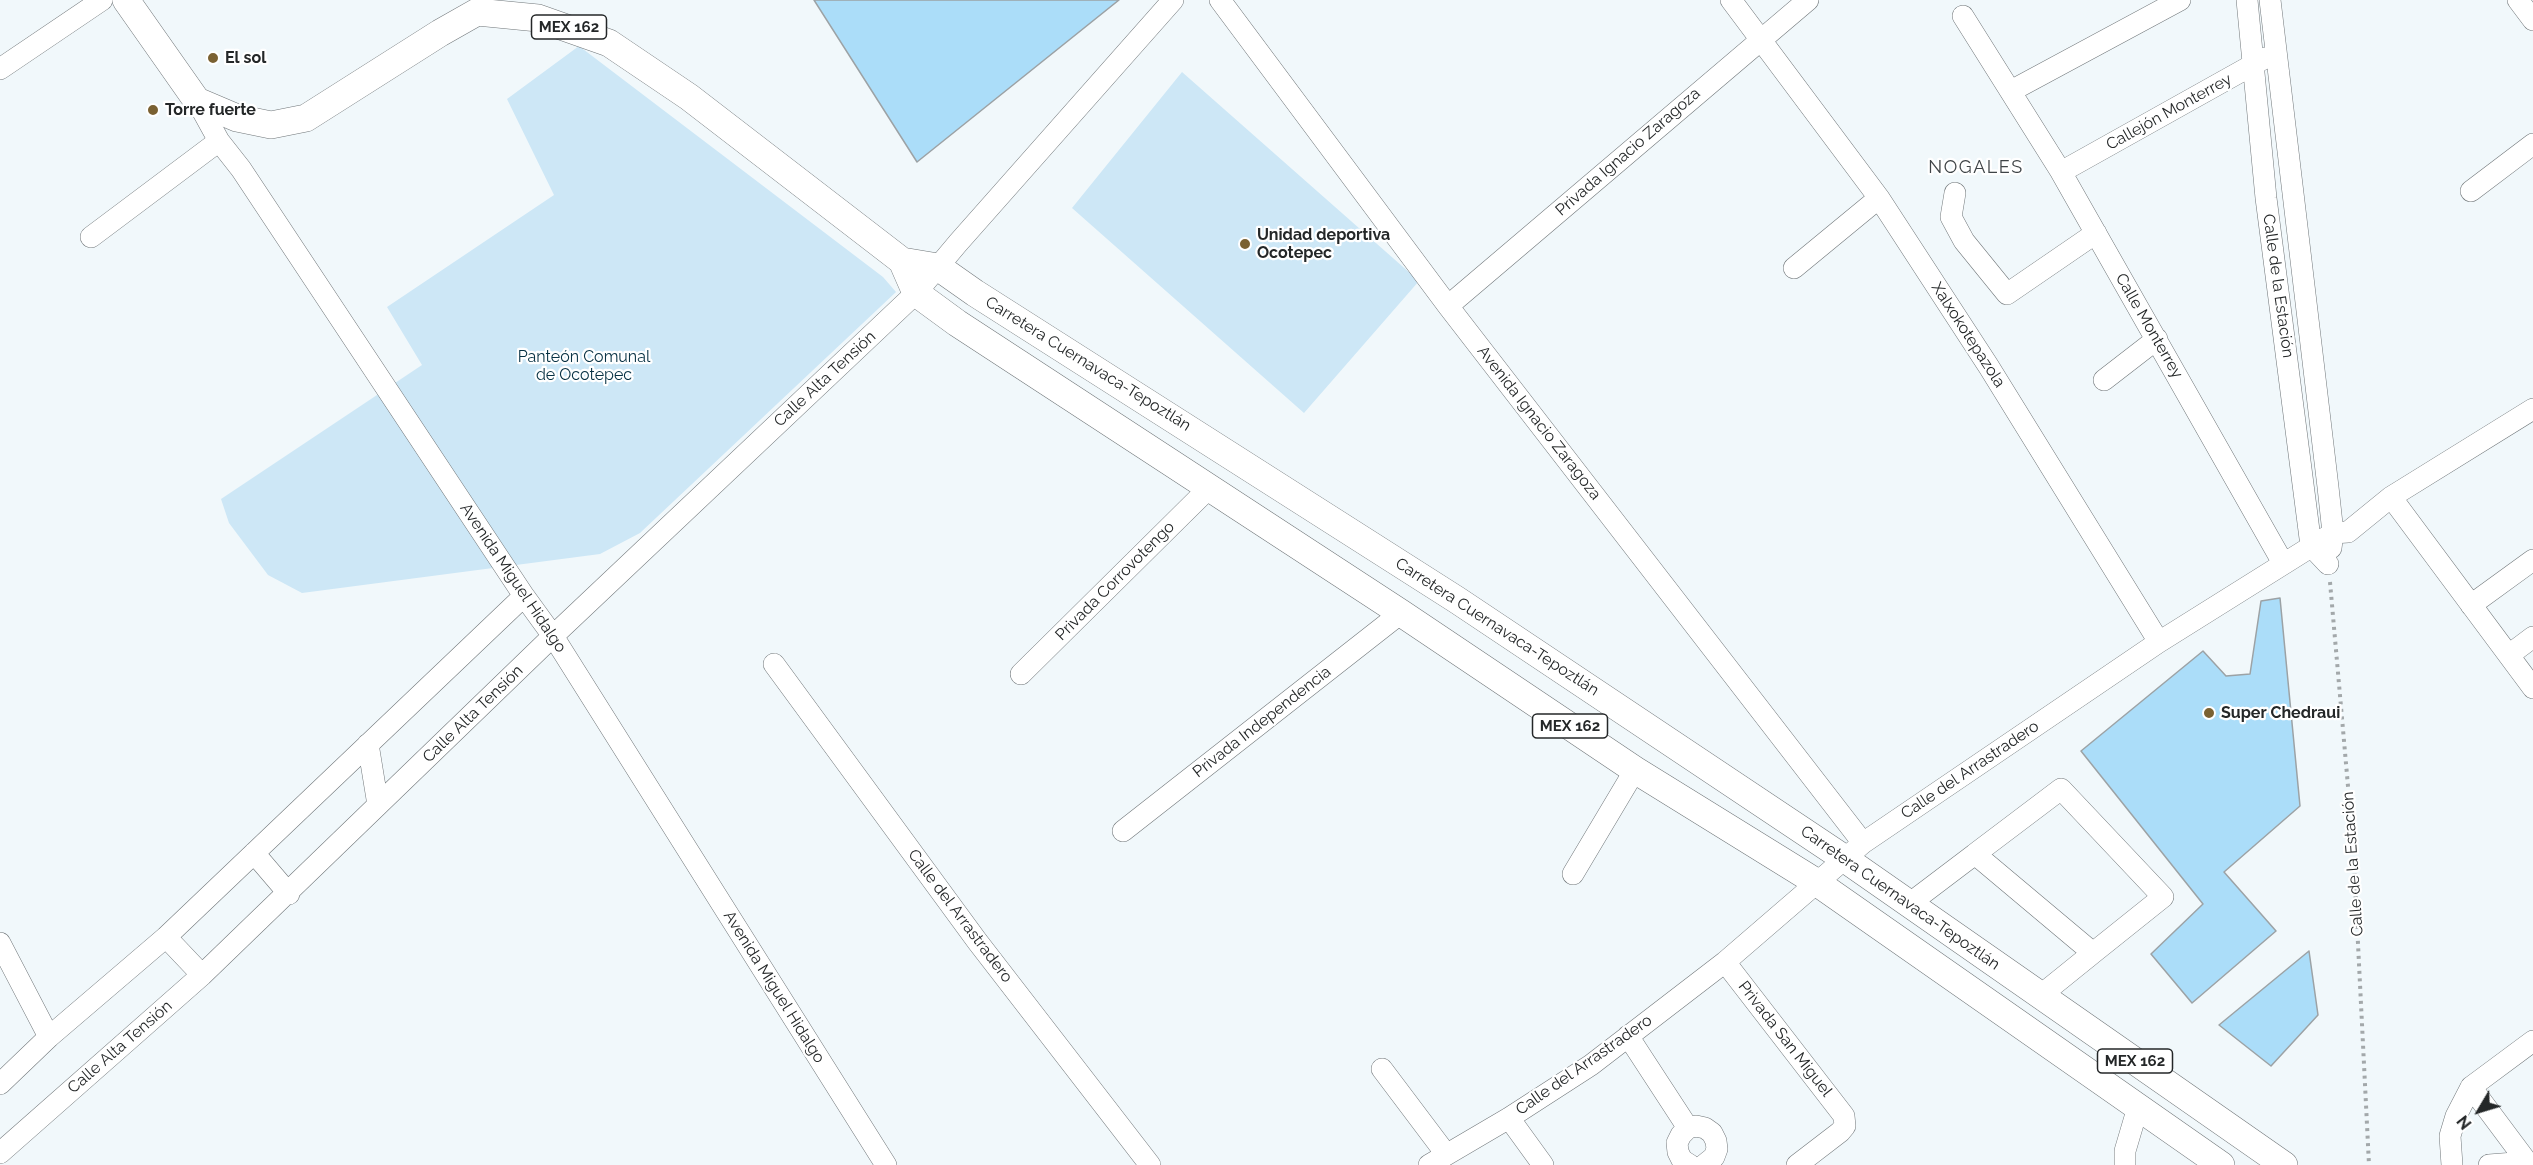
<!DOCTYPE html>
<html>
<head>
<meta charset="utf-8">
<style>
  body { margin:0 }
  #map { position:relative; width:2533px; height:1165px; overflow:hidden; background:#f1f8fb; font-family:Raleway,sans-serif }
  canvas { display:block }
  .north { position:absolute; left:2449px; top:1081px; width:60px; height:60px; -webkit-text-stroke:4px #fff; paint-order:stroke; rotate:232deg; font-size:16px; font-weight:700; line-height:24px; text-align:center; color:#242728 }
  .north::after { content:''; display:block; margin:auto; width:21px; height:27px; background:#242728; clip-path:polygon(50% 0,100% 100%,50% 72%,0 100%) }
</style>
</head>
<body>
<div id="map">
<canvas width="2533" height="1165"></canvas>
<div class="north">N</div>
</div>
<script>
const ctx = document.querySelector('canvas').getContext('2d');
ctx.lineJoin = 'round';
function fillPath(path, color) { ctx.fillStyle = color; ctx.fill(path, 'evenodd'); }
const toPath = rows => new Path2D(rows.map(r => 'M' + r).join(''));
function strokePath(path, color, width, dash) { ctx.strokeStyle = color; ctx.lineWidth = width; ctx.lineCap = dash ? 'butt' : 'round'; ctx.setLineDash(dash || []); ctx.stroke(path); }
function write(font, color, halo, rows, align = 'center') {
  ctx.font = font + ' Raleway,sans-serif'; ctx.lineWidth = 4.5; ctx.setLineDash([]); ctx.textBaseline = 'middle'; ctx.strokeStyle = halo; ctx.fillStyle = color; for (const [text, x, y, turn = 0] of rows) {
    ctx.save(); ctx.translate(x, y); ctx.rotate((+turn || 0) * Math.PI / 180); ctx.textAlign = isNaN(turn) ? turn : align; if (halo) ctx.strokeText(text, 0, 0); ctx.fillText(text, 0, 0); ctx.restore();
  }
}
fillPath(toPath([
  [579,46,883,277,896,292,640,533,600,554,302,593,268,575,229,523,221,499,422,365,387,307,554,195,507,99],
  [1182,72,1419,281,1304,413,1072,208]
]), '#cde7f6');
const building = toPath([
  [814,0,1119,0,917,162,814,0],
  [2280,598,2300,806,2224,872,2276,931,2192,1003,2151,954,2203,904,2081,751,2203,651,2226,676,2250,674,2261,601,2280,598],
  [2309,951,2318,1015,2271,1066,2219,1025,2309,951]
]);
fillPath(building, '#abddf9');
strokePath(building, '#9ca2a5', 1.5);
const minor = toPath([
  [1220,0,1448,306,1863,843],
  [1731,0,1879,198,1989,367,2159,642],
  [2247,0,2266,198,2311,546,2328,564],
  [2270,0,2328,487,2333,533,2331,548],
  [2518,0,2533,20],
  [1963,16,2061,172,2283,563],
  [0,69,102,0],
  [2011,91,2180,0],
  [197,101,219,141,241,169,524,596,553,636,886,1165],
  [2061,172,2265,58],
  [2471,191,2533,144],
  [1955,193,1951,217,1964,241,2007,294,2096,233],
  [91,237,219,141],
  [1794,268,1879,198],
  [1448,306,1808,0],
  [2104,380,2157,339],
  [2391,497,2533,688],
  [2471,605,2533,560],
  [2509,655,2533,637],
  [774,664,977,941,1150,1165],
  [1021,674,1208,489],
  [368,744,378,805],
  [1123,831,1401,613],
  [254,853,289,894],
  [1975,854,2061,789,2163,897,2093,953],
  [1573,874,1635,770],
  [1909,904,1975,854,2093,953,2041,995],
  [166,937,202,975],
  [0,943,49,1037],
  [1725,962,1844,1116,1845,1126,1840,1132,1797,1165],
  [1628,1036,1688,1128],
  [2533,1041,2471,1087,2527,1162,2533,1165],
  [1382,1069,1446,1154],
  [0,1084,49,1037,166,937,524,596],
  [1509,1118,1543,1165],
  [0,1153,202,975,553,636,916,293,958,243,1173,0],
  [1429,1165,1509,1118,1591,1065,1725,962,1863,843,2159,642,2333,533,2348,532,2391,497,2533,409],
  [1690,1165,1682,1160,1678,1152,1677,1143,1681,1135,1688,1128,1696,1126,1705,1128,1712,1133,1716,1141,1717,1149,1714,1157,1704,1165],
  [2125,1165,2125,1151,2138,1107],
  [2452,1165,2450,1136,2456,1116,2471,1087],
  [2489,1165,2527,1162]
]);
const major = toPath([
  [126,0,197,101,237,118,271,125,306,118,440,33,477,12,538,18,609,43,689,97,902,261,916,293,957,323,1401,613,1635,770,1816,882,2221,1165],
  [902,261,938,267,975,293,1457,600,1845,859,2284,1165]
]);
strokePath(minor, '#707679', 22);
strokePath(major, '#707679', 28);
strokePath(toPath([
  [2330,582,2353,843,2369,1165]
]), '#a3a8aa', 4, [3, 4.5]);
strokePath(minor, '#fff', 21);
strokePath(major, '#fff', 27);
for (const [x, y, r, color] of [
  [213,58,6,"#7a6132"],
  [153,110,6,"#7a6132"],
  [1245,244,6,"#7a6132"],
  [2209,713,6,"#7a6132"]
]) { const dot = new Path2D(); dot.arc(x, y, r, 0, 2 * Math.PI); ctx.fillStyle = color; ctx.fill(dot); strokePath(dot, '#fff', 2); }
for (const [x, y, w] of [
  [569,27,75],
  [1570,726,75],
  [2135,1061,75]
]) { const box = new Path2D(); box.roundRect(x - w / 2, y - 12, w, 24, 4.5); ctx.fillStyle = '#fff'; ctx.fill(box); strokePath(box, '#242728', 1.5); }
write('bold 15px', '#242728', null, [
  ["MEX 162",569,27],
  ["MEX 162",1570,726],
  ["MEX 162",2135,1061]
]);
write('bold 16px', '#242728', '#fff', [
  ["El sol",225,58],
  ["Torre fuerte",165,110],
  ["Unidad deportiva",1257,235],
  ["Ocotepec",1257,253],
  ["Super Chedraui",2221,713]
], 'left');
write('16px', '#242728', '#fff', [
  ["Callejón Monterrey",2169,112,-29],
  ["Privada Ignacio Zaragoza",1628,152,-41],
  ["Calle de la Estación",2278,286,82],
  ["Calle Monterrey",2149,326,60],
  ["Xalxokotepazola",1968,335,57],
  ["Carretera Cuernavaca-Tepoztlán",1088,364,32],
  ["Calle Alta Tensión",825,379,-43],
  ["Avenida Ignacio Zaragoza",1539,423,52],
  ["Avenida Miguel Hidalgo",513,578,56],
  ["Privada Corrovotengo",1115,581,-45],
  ["Carretera Cuernavaca-Tepoztlán",1497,627,33],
  ["Calle Alta Tensión",473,714,-44],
  ["Privada Independencia",1262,722,-38],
  ["Calle del Arrastradero",1970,770,-34],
  ["Calle de la Estación",2353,864,-94],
  ["Carretera Cuernavaca-Tepoztlán",1900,898,35],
  ["Calle del Arrastradero",960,916,53],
  ["Avenida Miguel Hidalgo",774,987,58],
  ["Privada San Miguel",1785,1039,52],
  ["Calle Alta Tensión",120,1047,-41],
  ["Calle del Arrastradero",1584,1065,-35]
]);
write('16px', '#073143', '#fff', [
  ["Panteón Comunal",584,357],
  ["de Ocotepec",584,375]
]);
ctx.letterSpacing = '1.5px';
write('18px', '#3f4447', '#fff', [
  ["NOGALES",1976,168]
]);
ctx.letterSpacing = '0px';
</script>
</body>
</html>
